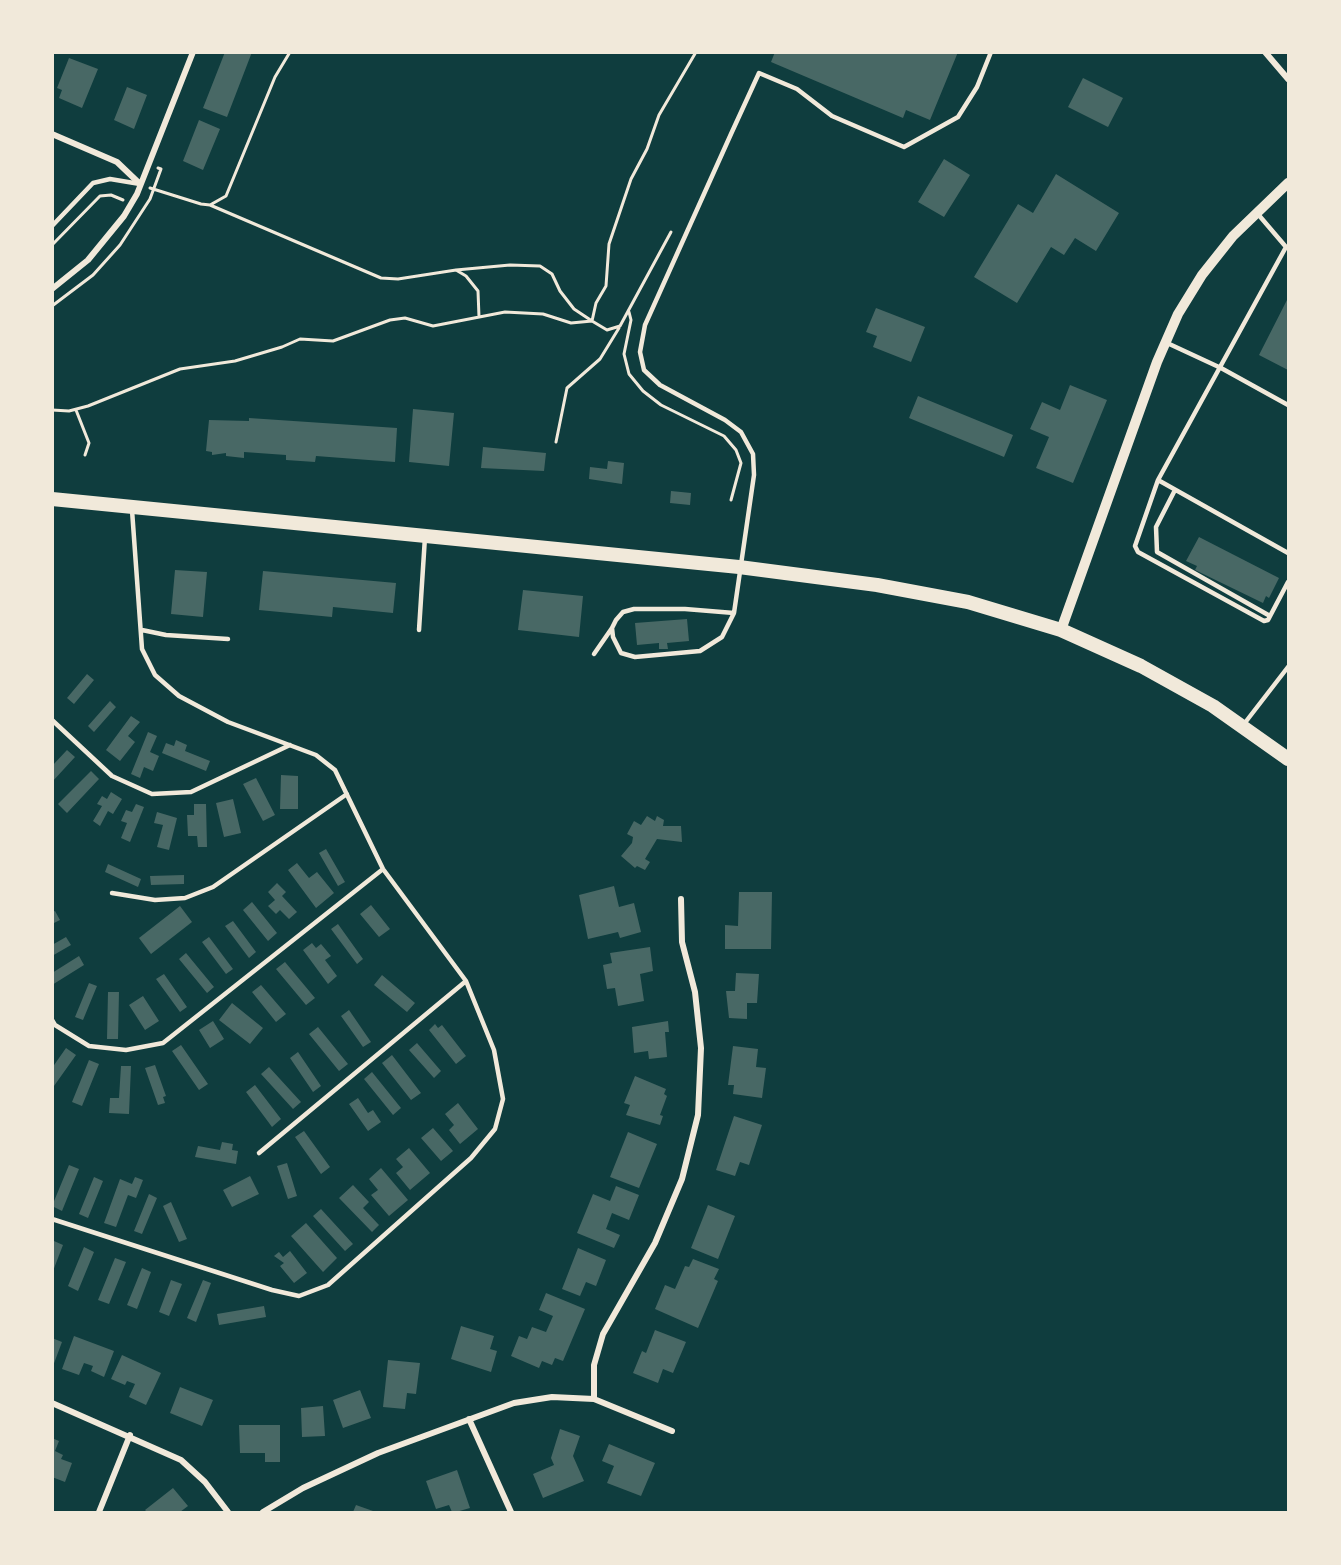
<!DOCTYPE html>
<html>
<head>
<meta charset="utf-8">
<style>
  body { margin:0 }
  #map { position:relative; width:1341px; height:1565px; overflow:hidden; background:#0f3d3e; font-family:"Zilla Slab",serif }
  canvas { display:block }
  .frame { position:absolute; inset:0; border:54px solid #f1e9da; pointer-events:none }
</style>
</head>
<body>
<div id="map">
<canvas width="1341" height="1565"></canvas>
<div class="frame"></div>
</div>
<script>
const ctx = document.querySelector('canvas').getContext('2d');
ctx.lineJoin = 'round';
function fillPath(path, color) { ctx.fillStyle = color; ctx.fill(path, 'evenodd'); }
const toPath = rows => new Path2D(rows.map(r => 'M' + r).join(''));
function strokePath(path, color, width, dash) { ctx.strokeStyle = color; ctx.lineWidth = width; ctx.lineCap = dash ? 'butt' : 'round'; ctx.setLineDash(dash || []); ctx.stroke(path); }
fillPath(toPath([
  [225,52,252,52,227,117,203,108],
  [775,52,958,52,930,120,906,110,903,118,771,62],
  [69,58,98,69,82,108,59,98,62,90,57,88],
  [1083,78,1123,98,1108,127,1068,107],
  [127,87,147,95,134,129,114,120],
  [199,120,220,129,203,170,183,161],
  [944,159,970,175,944,217,918,202],
  [1056,174,1119,213,1096,251,1075,238,1064,255,1051,247,1017,303,974,277,1018,204,1033,213],
  [1288,298,1288,370,1259,355],
  [876,308,925,327,911,362,873,347,877,336,866,332],
  [1070,385,1107,400,1073,483,1036,468,1049,437,1030,429,1042,402,1060,410],
  [918,396,1013,435,1004,457,909,418],
  [413,409,454,413,449,466,409,462],
  [249,418,397,428,395,462,316,456,315,462,286,460,286,455,244,452,244,458,226,456,226,453,212,455,212,452,206,451,209,420,249,421],
  [483,447,546,453,544,471,481,468],
  [608,461,624,463,622,484,589,479,590,467,607,469],
  [671,491,691,493,690,505,670,503],
  [1199,537,1279,578,1269,598,1266,596,1263,603,1195,570,1197,566,1186,561],
  [175,570,207,572,203,617,171,614],
  [263,571,396,583,393,613,333,607,332,617,259,610],
  [523,590,583,596,579,637,518,630],
  [687,619,689,641,667,643,668,649,659,649,659,643,637,645,635,623],
  [87,674,94,680,74,704,67,698],
  [110,701,116,707,94,732,88,726],
  [131,716,140,722,128,736,135,742,120,761,106,750],
  [148,732,157,736,150,752,159,756,153,771,144,767,140,778,131,774],
  [176,740,187,745,185,751,210,761,206,771,162,753,166,743,174,746],
  [67,750,75,757,52,782,52,766],
  [91,771,99,779,67,813,58,804],
  [281,775,298,776,298,809,280,809],
  [256,778,275,815,263,821,243,784],
  [111,792,122,799,113,814,108,811,100,826,93,821,102,806,97,804,102,796,107,799],
  [233,799,241,833,224,837,216,803],
  [136,804,144,807,130,842,121,838,127,823,121,821,126,810,132,812],
  [194,804,206,804,207,847,198,847,197,836,188,836,187,815,194,815],
  [157,812,177,818,169,850,157,847,163,825,154,823],
  [647,816,655,821,657,816,664,820,663,826,681,826,682,842,657,839,645,859,650,862,645,870,637,866,635,868,621,856,632,843,633,837,627,834,634,821,641,825],
  [326,849,345,882,338,886,319,853],
  [297,863,309,878,317,872,334,893,316,908,288,870],
  [108,864,141,879,138,887,105,872],
  [184,875,184,884,151,885,150,876],
  [277,883,286,892,282,896,297,912,289,919,280,910,276,914,268,906,275,900,268,892],
  [614,886,619,907,634,903,641,932,620,938,618,932,588,939,579,895],
  [739,892,772,892,771,949,725,949,725,925,738,926],
  [252,902,277,933,268,941,243,910],
  [371,905,390,929,379,937,360,914],
  [180,906,192,922,151,954,139,938],
  [55,911,60,920,52,924,52,912],
  [233,921,256,952,249,958,225,926],
  [338,924,363,959,357,964,331,929],
  [66,937,71,945,52,956,52,945],
  [209,937,233,969,226,974,202,942],
  [312,943,316,948,321,944,331,956,325,960,337,976,328,984,303,950],
  [650,947,653,971,640,974,644,1001,618,1006,615,988,607,989,603,965,612,963,610,953],
  [186,953,214,987,207,993,179,959],
  [79,956,84,965,52,985,52,973],
  [285,962,315,998,306,1005,276,969],
  [736,973,759,974,757,1003,747,1003,747,1019,729,1018,726,991,735,991],
  [164,974,187,1007,180,1012,156,979],
  [382,975,415,1003,407,1012,374,985],
  [89,983,97,986,83,1020,75,1017],
  [261,985,286,1014,276,1022,252,992],
  [108,992,119,992,118,1039,107,1039],
  [143,996,159,1021,145,1030,129,1005],
  [232,1003,263,1028,250,1044,219,1020],
  [349,1010,371,1042,363,1047,341,1016],
  [213,1021,224,1039,210,1048,199,1030],
  [668,1021,669,1032,665,1032,667,1057,649,1059,648,1051,634,1053,632,1027],
  [435,1024,438,1028,442,1025,466,1056,456,1064,429,1030],
  [318,1027,348,1064,339,1071,309,1034],
  [417,1043,441,1071,434,1078,409,1050],
  [181,1045,208,1084,199,1090,172,1051],
  [733,1046,758,1049,756,1067,766,1068,762,1098,733,1094,734,1085,728,1085],
  [66,1048,76,1055,54,1086,52,1068],
  [298,1052,321,1086,313,1092,290,1058],
  [392,1055,421,1093,411,1100,382,1063],
  [89,1060,99,1064,82,1106,72,1102],
  [155,1065,166,1096,163,1097,165,1103,158,1105,145,1068],
  [121,1066,131,1066,129,1114,109,1113,110,1098,119,1098],
  [269,1067,301,1102,293,1109,261,1074],
  [372,1072,401,1108,393,1115,364,1079],
  [635,1076,666,1089,664,1094,667,1096,660,1115,663,1116,660,1125,626,1115,630,1105,624,1103],
  [255,1085,281,1119,272,1127,246,1092],
  [358,1098,368,1113,373,1110,381,1122,368,1131,349,1104],
  [458,1103,478,1129,460,1144,449,1130,454,1125,445,1114],
  [734,1116,762,1125,749,1165,740,1162,735,1176,716,1170],
  [433,1128,453,1151,441,1161,421,1138],
  [304,1131,330,1167,321,1174,295,1137],
  [628,1132,657,1144,639,1188,610,1177],
  [222,1142,233,1144,232,1150,238,1151,236,1164,195,1157,198,1146,220,1150],
  [409,1148,430,1173,410,1190,396,1173,403,1167,396,1159],
  [287,1163,297,1196,288,1199,277,1166],
  [69,1165,79,1169,62,1211,52,1206],
  [381,1168,408,1200,389,1216,371,1195,378,1190,369,1179],
  [250,1176,259,1194,232,1207,223,1190],
  [94,1177,103,1181,88,1218,79,1214],
  [135,1177,143,1180,136,1198,128,1195,116,1227,104,1223,120,1179,132,1184],
  [353,1185,369,1202,363,1208,379,1225,372,1232,339,1198],
  [616,1186,639,1195,629,1220,612,1213,606,1229,620,1235,614,1248,577,1233,593,1194,610,1201],
  [149,1194,157,1198,142,1234,134,1231],
  [171,1202,187,1239,179,1242,163,1206],
  [708,1205,735,1216,718,1259,691,1248],
  [321,1209,353,1244,345,1251,313,1216],
  [306,1223,337,1258,323,1272,291,1236],
  [54,1241,63,1245,53,1271,52,1244],
  [84,1247,94,1252,78,1291,68,1286],
  [578,1248,606,1260,596,1286,586,1282,580,1296,562,1289],
  [290,1251,307,1273,294,1283,280,1266,284,1263,274,1256,279,1252,283,1257],
  [115,1258,126,1262,109,1304,98,1300],
  [693,1259,719,1269,714,1279,718,1281,698,1328,655,1309,665,1285,675,1289,685,1266,689,1267],
  [142,1268,151,1272,137,1309,127,1305],
  [171,1280,182,1284,169,1316,159,1312],
  [203,1280,211,1283,196,1322,187,1318],
  [546,1293,585,1309,563,1361,555,1358,552,1365,542,1361,539,1368,511,1356,519,1336,527,1339,532,1327,546,1332,553,1316,539,1310],
  [264,1306,266,1317,219,1325,217,1314],
  [461,1326,494,1336,490,1349,497,1351,491,1372,451,1359],
  [655,1330,686,1342,673,1373,663,1369,658,1383,633,1373,642,1351,646,1353],
  [74,1336,114,1351,104,1377,91,1371,93,1366,84,1363,79,1375,62,1369],
  [52,1338,62,1342,53,1366,52,1366],
  [122,1355,161,1373,146,1405,129,1397,135,1384,127,1381,125,1385,111,1379],
  [388,1360,420,1363,416,1394,407,1393,405,1409,383,1407],
  [180,1387,213,1400,202,1426,170,1413],
  [360,1390,371,1418,343,1428,333,1400],
  [323,1406,325,1436,302,1437,301,1408],
  [239,1425,280,1425,280,1462,265,1462,265,1453,240,1453],
  [560,1429,580,1436,573,1456,584,1481,543,1498,533,1474,554,1465,551,1458],
  [52,1438,59,1441,55,1451,63,1455,61,1459,72,1463,65,1482,52,1477],
  [609,1444,655,1463,641,1496,607,1483,614,1466,602,1461],
  [457,1470,470,1508,456,1512,452,1512,449,1505,436,1509,426,1481],
  [173,1488,188,1506,180,1512,147,1512,145,1510],
  [356,1505,373,1511,372,1512,353,1512]
]), '#486865');
strokePath(toPath([
  [150,188,201,204,210,205,226,196,275,77,290,52],
  [210,205,381,278,398,279,456,270,466,276,478,291,479,317],
  [52,245,100,196,111,195,123,200],
  [456,270,510,265,540,266,552,274,560,291,574,309,592,321,596,303,606,286,609,244,631,179,647,149,659,115,696,52],
  [52,306,93,275,120,245,150,199,161,169,158,168],
  [629,312,631,320,624,354,629,374,643,391,661,405,724,436,736,450,741,463,731,500],
  [52,410,69,411,88,406,180,369,235,361,282,347,300,339,333,341,390,320,405,318,433,326,505,312,543,314,571,323,592,321,607,330,620,326,671,232],
  [76,410,89,443,85,455],
  [556,442,567,388,600,359,619,328]
]), '#f1e9da', 3);
strokePath(toPath([
  [1257,213,1286,247,1158,480,1288,553],
  [52,226,93,183,110,179,140,184],
  [1165,342,1221,368,1288,405],
  [1158,480,1135,546,1138,552,1264,621,1268,620,1288,582],
  [1175,490,1156,527,1157,552,1270,616],
  [734,613,722,637,700,651,635,657,621,653,613,637,612,628,616,620,623,612,634,609,685,609,734,613,754,475,753,454,741,432,725,420,660,385,644,370,640,352,645,325,731,134,759,73,797,89,832,116,904,147,958,117,977,87,991,52],
  [142,630,166,635,228,639],
  [419,630,425,537],
  [594,654,612,628],
  [52,720,112,776,152,794,191,792,290,745],
  [1244,724,1288,667],
  [112,893,155,900,185,898,213,887,347,794],
  [52,1020,55,1025,89,1046,126,1050,163,1043,383,869],
  [259,1153,466,981],
  [52,1219,272,1290,299,1296,328,1285,471,1158,495,1129,503,1099,494,1050,466,981,383,869,335,770,316,755,228,722,179,696,155,675,142,649,132,510]
]), '#f1e9da', 4.5);
strokePath(toPath([
  [1265,52,1288,79],
  [52,134,117,162,140,184],
  [52,289,88,260,124,216,137,194,193,52],
  [594,1399,594,1365,603,1334,655,1243,682,1179,698,1115,701,1048,695,992,682,942,681,899],
  [52,1403,181,1460,205,1482,228,1512],
  [469,1419,511,1512],
  [99,1512,130,1435],
  [263,1512,303,1488,378,1453,514,1403,552,1397,594,1399,672,1431]
]), '#f1e9da', 6);
strokePath(toPath([
  [1061,630,1157,362,1178,314,1202,275,1233,236,1288,183]
]), '#f1e9da', 10);
strokePath(toPath([
  [52,499,739,567,877,585,968,602,1061,630,1141,666,1213,706,1288,759]
]), '#f1e9da', 14);
</script>
</body>
</html>
